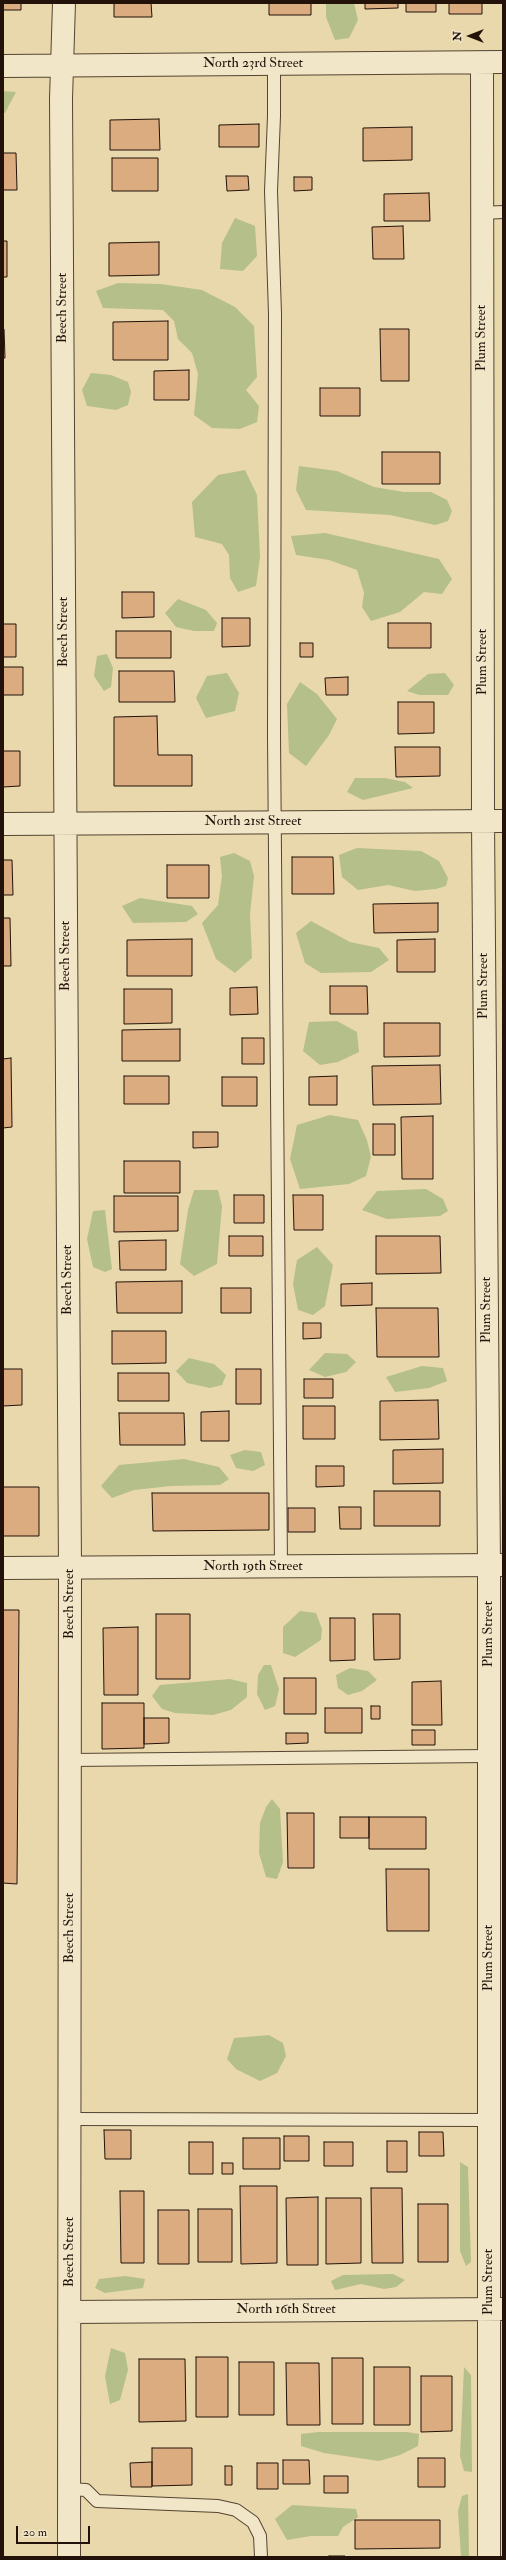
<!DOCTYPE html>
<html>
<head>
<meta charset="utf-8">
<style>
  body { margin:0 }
  #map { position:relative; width:506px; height:2560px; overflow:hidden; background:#e9d8ab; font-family:"IM FELL Double Pica",serif }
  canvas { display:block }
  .frame { position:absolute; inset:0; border:4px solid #23120a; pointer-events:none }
  .north { position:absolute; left:450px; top:16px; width:40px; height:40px; -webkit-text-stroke:3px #f1e6c8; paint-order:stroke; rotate:270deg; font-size:11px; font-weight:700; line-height:16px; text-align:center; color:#23120a }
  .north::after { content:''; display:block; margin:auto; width:14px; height:18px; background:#23120a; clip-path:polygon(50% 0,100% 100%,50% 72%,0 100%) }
  .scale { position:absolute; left:16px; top:2526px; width:74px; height:18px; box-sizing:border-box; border:2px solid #23120a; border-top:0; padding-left:5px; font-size:12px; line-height:14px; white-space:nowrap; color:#23120a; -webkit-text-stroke:3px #f1e6c8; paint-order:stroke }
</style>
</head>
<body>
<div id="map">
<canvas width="506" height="2560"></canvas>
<div class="frame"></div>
<div class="north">N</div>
<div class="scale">20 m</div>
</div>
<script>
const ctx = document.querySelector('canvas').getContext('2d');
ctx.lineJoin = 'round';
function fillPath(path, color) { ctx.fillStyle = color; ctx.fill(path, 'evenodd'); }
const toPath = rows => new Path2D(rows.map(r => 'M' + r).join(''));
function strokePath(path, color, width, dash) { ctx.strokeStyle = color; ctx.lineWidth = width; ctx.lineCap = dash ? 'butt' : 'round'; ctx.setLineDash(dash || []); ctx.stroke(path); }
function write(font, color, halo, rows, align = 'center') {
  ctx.font = font + ' "IM FELL Double Pica",serif'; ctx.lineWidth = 4; ctx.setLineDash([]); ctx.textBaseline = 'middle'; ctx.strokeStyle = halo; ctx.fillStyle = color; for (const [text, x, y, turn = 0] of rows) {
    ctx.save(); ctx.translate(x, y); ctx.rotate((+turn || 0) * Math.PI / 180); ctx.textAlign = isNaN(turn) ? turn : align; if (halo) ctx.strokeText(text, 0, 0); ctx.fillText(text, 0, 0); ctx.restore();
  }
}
fillPath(toPath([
  [326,3,354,3,358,20,349,38,335,40,326,17],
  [3,91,16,92,5,113,3,113],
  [235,218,255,226,257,256,243,271,220,269,222,243],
  [118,283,161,284,202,290,235,307,254,326,257,377,246,390,259,406,257,422,240,429,212,428,194,415,198,374,192,353,178,339,174,321,163,310,103,308,96,291],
  [91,373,111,375,128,382,131,392,128,405,116,410,87,406,82,390],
  [299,466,337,471,374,487,404,492,431,492,447,500,452,511,448,521,435,525,390,515,306,510,296,490],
  [245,470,257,495,260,557,256,586,238,592,230,578,229,555,222,544,195,537,192,502,218,475],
  [325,533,439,559,452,579,442,594,424,592,400,612,371,621,362,607,364,593,357,570,329,560,296,555,291,536],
  [178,599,206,610,217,623,214,631,194,631,176,627,165,613],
  [107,654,113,668,111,687,104,691,94,676,97,656],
  [227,673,239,693,235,711,206,718,196,698,207,676],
  [445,673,454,685,448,695,419,695,407,691,428,674],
  [300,682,317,694,337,719,329,735,306,766,289,753,287,704],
  [355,778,385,778,405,782,413,788,363,800,347,792],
  [357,848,421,851,439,861,448,878,446,886,436,889,415,891,388,885,358,890,342,877,339,855],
  [234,853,250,861,254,876,250,914,252,958,235,973,216,959,202,923,218,905,222,876,220,857],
  [140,898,192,906,198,914,186,922,133,923,122,906],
  [311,921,350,942,379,948,389,960,371,972,321,973,305,963,296,933],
  [337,1021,357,1032,359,1052,338,1062,320,1065,303,1051,309,1022],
  [330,1115,358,1120,367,1140,371,1157,366,1176,349,1184,300,1189,290,1159,297,1125],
  [426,1189,443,1199,448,1211,440,1216,387,1219,362,1210,377,1191],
  [194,1190,218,1190,222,1206,217,1264,194,1276,180,1264,188,1210],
  [105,1210,112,1269,105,1272,93,1267,87,1239,93,1211],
  [317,1247,333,1265,325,1306,313,1315,298,1310,293,1284,297,1260],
  [325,1353,347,1354,356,1362,346,1372,325,1377,309,1370],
  [189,1358,214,1364,226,1375,222,1385,210,1388,187,1383,176,1371],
  [422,1366,443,1368,447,1381,429,1388,395,1392,386,1377],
  [245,1450,261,1452,265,1465,253,1471,236,1468,230,1455],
  [184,1459,219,1467,229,1479,220,1485,171,1486,134,1490,112,1498,101,1486,119,1465],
  [300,1611,316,1613,322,1629,321,1640,295,1657,283,1653,283,1627],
  [264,1665,271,1665,279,1689,275,1706,265,1710,257,1694,258,1675],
  [350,1668,368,1671,377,1680,362,1691,348,1695,338,1688,336,1675],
  [230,1679,247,1683,247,1697,231,1710,213,1715,175,1713,162,1709,152,1696,160,1685],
  [272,1799,280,1809,283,1862,277,1879,266,1877,259,1853,260,1823,266,1807],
  [269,2035,283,2043,286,2056,277,2073,260,2081,236,2069,227,2059,234,2038],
  [460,2162,468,2167,471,2262,466,2266,460,2251],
  [393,2274,405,2280,396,2287,384,2289,361,2284,335,2290,331,2281,343,2275],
  [125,2276,145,2279,143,2288,105,2293,95,2288,99,2279],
  [111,2348,125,2353,128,2370,120,2400,110,2404,105,2376],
  [464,2367,471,2375,472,2472,464,2471,460,2456],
  [318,2432,407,2432,419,2434,418,2446,400,2455,379,2461,324,2453,301,2446,301,2434],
  [468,2494,469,2557,461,2557,458,2511,462,2496],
  [292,2505,356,2509,358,2517,343,2527,338,2536,311,2536,287,2540,275,2519]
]), '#b5bf8a');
const building = toPath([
  [3,3,21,3,21,10,3,10,3,3],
  [114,3,151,3,152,17,114,17,114,3],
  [269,3,311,3,311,15,269,15,269,3],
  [365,3,398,3,398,8,365,9,365,3],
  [406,3,436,3,436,12,406,12,406,3],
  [449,3,482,3,482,14,449,14,449,3],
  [159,119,160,150,110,150,110,120,159,119],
  [259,124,259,147,219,147,219,125,259,124],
  [412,127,412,160,363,161,363,128,412,127],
  [3,153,16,153,17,190,3,190,3,153],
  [112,158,158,158,158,191,112,191,112,158],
  [226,176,248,176,249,190,227,191,226,176],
  [294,177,312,177,312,190,294,191,294,177],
  [429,193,430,221,384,221,384,194,429,193],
  [403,226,404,259,373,259,372,227,403,226],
  [3,241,7,241,7,277,3,277,3,241],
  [159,242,159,275,109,276,109,243,159,242],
  [168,321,168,360,113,360,113,322,168,321],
  [3,329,4,329,5,358,3,358,3,329],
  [380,329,409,329,409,381,381,381,380,329],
  [189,370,189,400,154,400,154,371,189,370],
  [320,388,360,388,360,416,320,416,320,388],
  [382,452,440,452,440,484,382,484,382,452],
  [122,592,154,592,154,617,122,618,122,592],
  [222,618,250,618,250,646,222,647,222,618],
  [388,623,431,623,431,648,388,648,388,623],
  [3,624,16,624,16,657,3,657,3,624],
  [116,631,171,631,171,658,116,658,116,631],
  [300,643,313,643,313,657,300,657,300,643],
  [3,667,23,667,23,695,3,695,3,667],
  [119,671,174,671,175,702,119,702,119,671],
  [348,677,348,695,326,695,325,678,348,677],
  [398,702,434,702,434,733,398,734,398,702],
  [157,716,158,755,192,755,192,786,114,786,114,717,157,716],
  [395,747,440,747,440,776,396,777,395,747],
  [3,751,20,751,20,786,3,787,3,751],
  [292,857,333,857,334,894,292,894,292,857],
  [3,860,12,860,13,895,3,895,3,860],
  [167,865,209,865,209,898,167,898,167,865],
  [438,903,438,932,374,933,373,904,438,903],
  [3,918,10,918,11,966,3,966,3,918],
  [192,939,192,976,127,976,127,940,192,939],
  [435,939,435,972,397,972,397,940,435,939],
  [330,986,367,986,368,1014,330,1014,330,986],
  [257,987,258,1014,230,1015,230,988,257,987],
  [124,989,172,989,172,1023,124,1024,124,989],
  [384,1023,440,1023,440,1056,384,1057,384,1023],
  [180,1029,180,1061,122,1061,122,1030,180,1029],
  [242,1038,264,1038,264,1064,242,1064,242,1038],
  [11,1058,12,1127,3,1128,3,1059,11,1058],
  [440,1065,441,1104,373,1105,372,1066,440,1065],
  [124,1076,169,1076,169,1104,124,1104,124,1076],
  [337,1076,337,1105,309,1105,309,1077,337,1076],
  [222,1077,257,1077,257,1106,222,1106,222,1077],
  [433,1116,433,1179,402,1179,401,1117,433,1116],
  [373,1124,395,1124,395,1155,373,1155,373,1124],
  [193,1132,218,1132,218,1147,193,1148,193,1132],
  [124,1161,180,1161,180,1193,124,1193,124,1161],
  [234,1195,264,1195,264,1223,234,1223,234,1195],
  [293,1195,323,1195,323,1230,294,1230,293,1195],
  [114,1196,178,1196,178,1231,114,1232,114,1196],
  [229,1236,263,1236,263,1256,229,1256,229,1236],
  [376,1236,440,1236,441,1273,376,1274,376,1236],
  [166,1240,166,1270,120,1270,119,1241,166,1240],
  [182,1281,182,1313,117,1313,116,1282,182,1281],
  [372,1283,372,1305,341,1306,341,1284,372,1283],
  [221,1288,251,1288,251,1313,221,1313,221,1288],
  [376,1308,438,1308,439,1357,377,1357,376,1308],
  [303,1323,321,1323,321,1338,303,1339,303,1323],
  [112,1331,166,1331,166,1363,112,1364,112,1331],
  [3,1369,22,1369,22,1405,3,1406,3,1369],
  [236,1369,261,1369,261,1404,236,1404,236,1369],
  [118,1373,169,1373,169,1401,118,1401,118,1373],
  [304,1379,333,1379,333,1398,304,1398,304,1379],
  [438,1400,439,1439,380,1440,380,1401,438,1400],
  [303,1406,335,1406,335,1439,303,1439,303,1406],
  [229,1411,229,1441,201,1441,201,1412,229,1411],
  [119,1413,184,1413,185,1445,120,1445,119,1413],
  [443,1449,443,1483,393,1484,393,1450,443,1449],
  [316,1466,344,1466,344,1486,316,1487,316,1466],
  [3,1487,39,1487,39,1536,3,1536,3,1487],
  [374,1491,440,1491,440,1526,374,1526,374,1491],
  [152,1493,269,1493,269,1530,153,1531,152,1493],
  [339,1507,361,1507,361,1529,340,1529,339,1507],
  [288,1508,315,1508,315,1532,288,1532,288,1508],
  [3,1610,19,1610,17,1884,3,1883,3,1610],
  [156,1614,190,1614,190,1679,156,1679,156,1614],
  [373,1614,400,1614,400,1659,374,1660,373,1614],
  [330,1618,355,1618,355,1660,330,1661,330,1618],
  [138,1627,138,1695,104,1695,103,1628,138,1627],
  [284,1678,316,1678,316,1714,284,1714,284,1678],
  [441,1681,442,1725,412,1725,412,1682,441,1681],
  [102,1703,144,1703,144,1748,102,1749,102,1703],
  [371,1706,380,1706,380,1719,371,1719,371,1706],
  [325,1708,362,1708,362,1733,325,1733,325,1708],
  [144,1718,169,1718,169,1743,144,1744,144,1718],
  [412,1730,435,1730,435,1745,412,1745,412,1730],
  [286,1733,308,1733,308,1743,286,1744,286,1733],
  [287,1813,314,1813,314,1868,288,1868,287,1813],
  [340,1817,369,1817,369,1838,340,1838,340,1817],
  [369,1817,426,1817,426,1849,369,1849,369,1817],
  [386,1869,429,1869,429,1931,387,1931,386,1869],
  [104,2130,131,2130,131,2159,105,2159,104,2130],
  [419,2132,443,2132,444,2156,419,2156,419,2132],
  [284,2136,309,2136,309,2161,284,2161,284,2136],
  [243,2138,280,2138,280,2169,243,2169,243,2138],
  [387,2141,407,2141,407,2172,387,2172,387,2141],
  [189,2142,213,2142,213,2174,189,2174,189,2142],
  [324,2142,353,2142,353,2166,324,2166,324,2142],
  [222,2163,233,2163,233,2174,222,2174,222,2163],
  [240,2186,277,2186,277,2263,241,2264,240,2186],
  [371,2188,402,2188,403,2263,372,2263,371,2188],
  [120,2191,144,2191,144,2263,121,2263,120,2191],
  [318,2197,318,2265,287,2265,286,2198,318,2197],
  [326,2198,361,2198,361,2263,326,2264,326,2198],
  [418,2204,448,2204,448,2262,418,2262,418,2204],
  [198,2209,232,2209,232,2262,198,2262,198,2209],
  [158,2210,189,2210,189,2264,158,2264,158,2210],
  [196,2357,228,2357,228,2417,196,2417,196,2357],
  [332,2358,363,2358,363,2424,332,2424,332,2358],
  [139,2359,185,2359,186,2421,139,2422,139,2359],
  [239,2362,274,2362,274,2415,239,2415,239,2362],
  [286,2363,319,2363,320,2425,287,2425,286,2363],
  [374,2367,410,2367,410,2425,374,2425,374,2367],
  [421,2376,452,2376,452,2431,421,2432,421,2376],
  [152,2448,192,2448,192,2485,152,2486,152,2448],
  [418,2458,445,2458,445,2487,418,2487,418,2458],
  [283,2460,309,2460,310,2484,283,2484,283,2460],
  [152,2462,152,2487,131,2487,130,2463,152,2462],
  [257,2463,278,2463,278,2489,257,2489,257,2463],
  [225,2466,232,2466,232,2485,225,2485,225,2466],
  [324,2476,348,2476,348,2493,324,2493,324,2476],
  [355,2520,440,2520,440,2548,355,2549,355,2520],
  [329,2556,345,2556,345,2557,329,2557,329,2556]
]);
fillPath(building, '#dbac7f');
strokePath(building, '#23120a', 1);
const service = toPath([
  [274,64,274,116,271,191,275,314,274,736,281,1566],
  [482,213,503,212],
  [70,1760,489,1756],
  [70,2119,489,2120],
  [69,2489,86,2490,97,2501,218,2506,236,2510,253,2522,260,2536,261,2557]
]);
const minor = toPath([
  [64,3,61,99,70,1568,69,2557],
  [482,63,483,821,489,1565,489,2557],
  [3,66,503,62],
  [3,824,503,821],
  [70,2312,503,2309]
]);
const tertiary = toPath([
  [3,1568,503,1565]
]);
strokePath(service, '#544432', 14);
strokePath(minor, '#544432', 24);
strokePath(tertiary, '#544432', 24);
strokePath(service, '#f1e6c8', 12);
strokePath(minor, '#f1e6c8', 22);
strokePath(tertiary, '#f1e6c8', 22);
write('14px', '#23120a', '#f1e6c8', [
  ["North 23rd Street",253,64],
  ["Beech Street",63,308,-90],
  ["Plum Street",482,338,-90],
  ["Beech Street",64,632,-90],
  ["Plum Street",483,662,-90],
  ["North 21st Street",253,822],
  ["Beech Street",66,956,-90],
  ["Plum Street",484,986,-90],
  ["Beech Street",68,1280,-90],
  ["Plum Street",487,1310,-90],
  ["North 19th Street",253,1567],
  ["Beech Street",70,1604,-90],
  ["Plum Street",489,1634,-90],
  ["Beech Street",70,1928,-90],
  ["Plum Street",489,1958,-90],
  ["Beech Street",70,2252,-90],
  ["Plum Street",489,2282,-90],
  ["North 16th Street",286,2310]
]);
</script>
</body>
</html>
